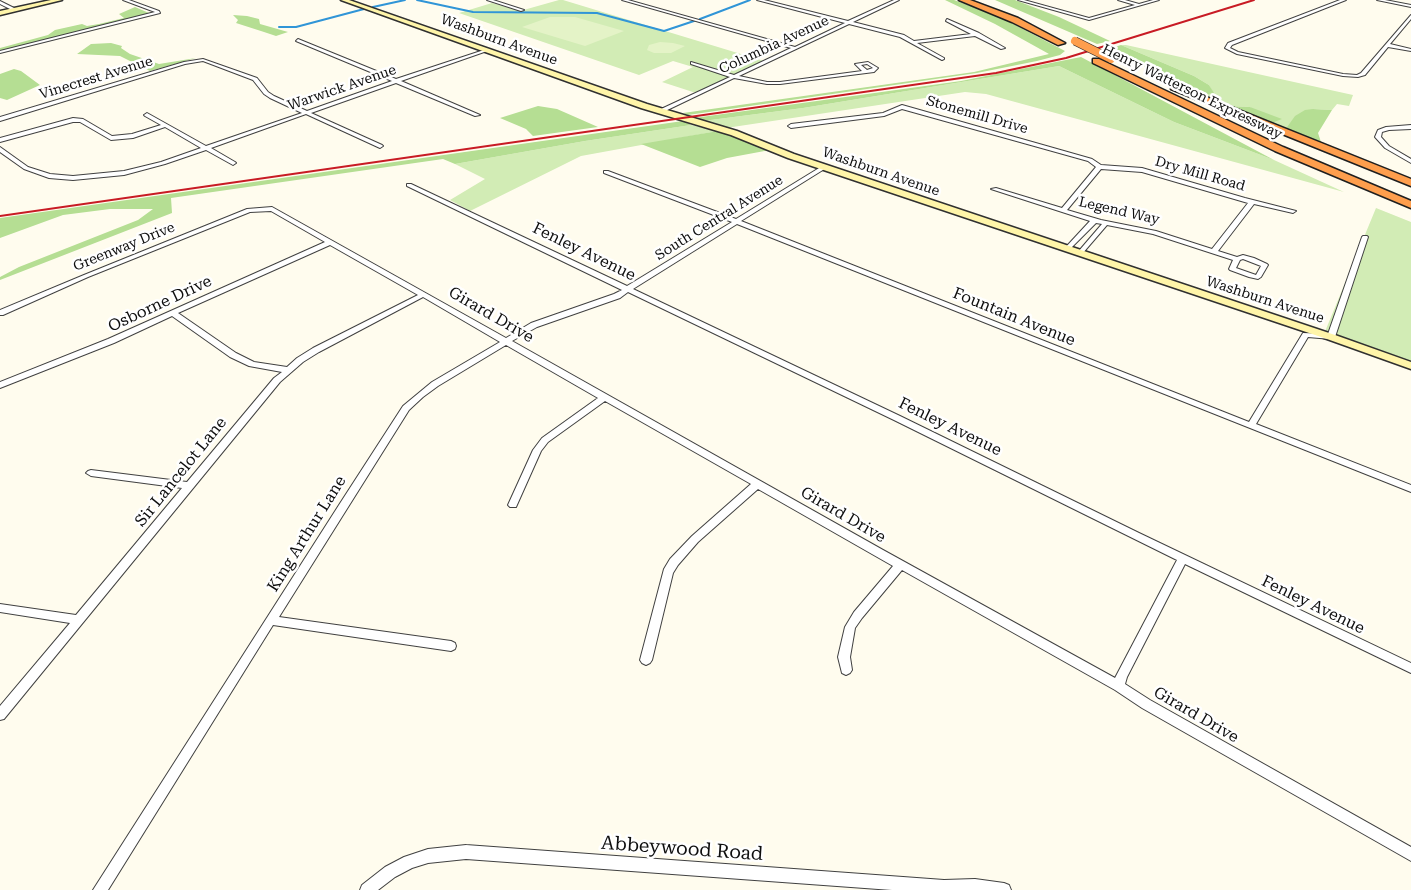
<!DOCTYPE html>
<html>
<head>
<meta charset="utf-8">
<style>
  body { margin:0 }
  canvas { display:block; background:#fffcee }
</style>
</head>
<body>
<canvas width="1411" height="890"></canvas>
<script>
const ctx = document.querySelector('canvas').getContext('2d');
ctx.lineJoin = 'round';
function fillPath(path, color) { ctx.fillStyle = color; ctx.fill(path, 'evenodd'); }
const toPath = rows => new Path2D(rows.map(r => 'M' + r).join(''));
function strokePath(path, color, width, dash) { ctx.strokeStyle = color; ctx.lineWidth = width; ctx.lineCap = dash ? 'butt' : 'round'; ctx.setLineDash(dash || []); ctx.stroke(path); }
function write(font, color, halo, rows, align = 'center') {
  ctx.font = font + ' "Roboto Serif",serif'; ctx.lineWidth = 5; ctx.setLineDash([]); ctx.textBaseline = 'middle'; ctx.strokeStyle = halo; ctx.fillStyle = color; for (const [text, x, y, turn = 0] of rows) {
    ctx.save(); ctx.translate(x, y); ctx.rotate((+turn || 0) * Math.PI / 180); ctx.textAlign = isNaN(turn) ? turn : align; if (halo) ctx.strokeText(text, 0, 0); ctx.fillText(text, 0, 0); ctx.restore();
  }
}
fillPath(toPath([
  [559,0,563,0,764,61,696,93,662,82,693,67,673,61,639,75,459,13,492,3,520,11],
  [1121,45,1126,45,1353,95,1349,106,1337,104,1332,110,1313,109,1285,130,1269,124,1250,107,1228,106,1204,95,1213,93,1209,85,1194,76],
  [1059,66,1174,122,1274,160,1344,192,986,94,965,92,726,128,703,121,803,108],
  [691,125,718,131,581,156,470,211,450,200,485,179,455,164,585,141],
  [1376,208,1411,222,1411,363,1324,334]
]), '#d2ecb5');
fillPath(toPath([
  [945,0,954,0,998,16,1065,51,1060,55,1037,61,977,73,688,115,683,113,974,72,1049,54,995,24],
  [995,0,1015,0,1059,17,1110,41,1097,44],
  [135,7,149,13,0,51,0,48,48,35,55,30,82,24,87,26,99,24,124,18,119,14],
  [233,15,247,16,259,19,260,24,288,32,276,36,264,32,236,23,238,20],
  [111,43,122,46,121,48,130,54,159,64,196,58,150,71,120,56,77,54,91,44],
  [1121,45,1194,76,1209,85,1214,93,1204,95,1108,49],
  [1081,57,1274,160,1174,122,1059,66,803,108,703,121,694,118,961,81],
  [14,69,21,71,40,85,7,100,0,98,0,74],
  [538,106,557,109,598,127,533,136,526,129,500,118],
  [1228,106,1250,107,1282,119,1269,124],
  [1313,109,1332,110,1318,133,1322,145,1285,130,1295,116,1305,110],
  [683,121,691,125,585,141,455,164,443,159,171,198,172,213,0,280,0,277,19,267,138,220,153,209,110,209,63,215,0,238,0,218],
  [718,131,770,150,727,158,700,167,641,144]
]), '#b5de93');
fillPath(toPath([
  [550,17,575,17,624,31,585,46,522,27],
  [660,42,673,43,685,46,671,53,654,53,647,50,649,45]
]), '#e4f3c7');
strokePath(toPath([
  [417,0,473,12,597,13,664,31,694,21],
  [373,7,405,0],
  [700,19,750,0],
  [279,27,296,27,364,9]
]), '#3095d7', 2);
const street = toPath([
  [123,0,129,0,159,11,160,13,0,53,0,51,155,12,123,0],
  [487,0,493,0,524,10,521,11,487,0],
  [622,0,628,0,795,47,845,23,757,0,764,0,848,21,894,0,899,0,853,22,904,35,914,41,971,34,946,21,947,19,979,33,1005,48,1001,49,975,36,917,43,944,58,944,59,942,60,900,37,849,24,739,76,767,82,780,82,862,71,855,64,868,62,878,68,874,72,780,84,767,84,734,78,661,113,659,112,659,110,730,77,691,64,691,62,734,75,791,48,622,0],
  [867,64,873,68,867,70,861,65,867,64],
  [1018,0,1024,0,1089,18,1135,5,1118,0,1125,0,1139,4,1153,0,1159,0,1089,20,1018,0],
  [1340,0,1346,0,1232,45,1230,48,1238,52,1343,74,1357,75,1361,73,1411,15,1411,19,1390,44,1411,49,1411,51,1388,47,1365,75,1358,77,1343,76,1237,54,1225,48,1228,43,1340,0],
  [1377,0,1385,0,1411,5,1411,7,1377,0],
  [0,1,16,9,17,10,14,11,0,4,0,1],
  [298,39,396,79,487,49,487,51,401,81,480,115,475,116,396,83,311,113,382,145,383,146,380,148,306,114,211,148,235,162,236,163,233,165,206,150,165,164,124,175,73,180,49,178,24,169,0,152,0,147,28,167,50,174,73,176,124,171,161,162,201,148,165,127,133,138,111,140,80,122,73,122,0,142,0,138,73,118,83,119,112,136,132,134,161,125,145,116,144,115,147,113,206,146,302,113,270,98,264,94,253,80,203,61,185,64,0,121,0,117,184,62,203,59,257,78,268,92,274,96,307,111,392,81,296,41,298,39],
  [902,105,1092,159,1101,165,1142,168,1245,198,1296,211,1293,213,1254,204,1218,251,1237,257,1243,255,1254,258,1267,264,1268,265,1261,277,1258,279,1249,277,1230,270,1229,269,1233,260,1153,234,1107,225,1082,254,1080,255,1078,254,1078,252,1102,224,1096,223,1069,250,1065,250,1065,248,1090,221,991,189,996,188,1062,208,1096,167,1088,161,902,109,884,116,791,128,788,126,791,124,883,113,902,105],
  [1101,169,1142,172,1248,203,1212,249,1156,231,1101,220,1067,210,1101,169],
  [1243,259,1261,266,1256,275,1236,268,1240,260,1243,259],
  [1411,125,1411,129,1389,130,1382,132,1381,137,1389,146,1411,159,1411,163,1385,148,1375,137,1378,130,1386,127,1411,125],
  [824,165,827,167,826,168,741,221,1249,422,1303,333,1328,334,1362,237,1363,236,1367,236,1368,237,1335,337,1331,339,1308,337,1256,424,1411,485,1411,492,737,224,633,289,900,416,1139,533,1411,663,1411,673,1185,564,1127,677,1125,684,1150,700,1411,847,1411,861,1142,708,1115,690,902,570,862,618,855,628,850,657,852,670,850,673,846,675,842,673,838,657,845,627,854,612,893,566,758,489,698,542,678,565,673,573,652,660,650,663,646,665,642,663,640,660,664,569,670,559,692,536,751,484,605,401,548,442,541,451,516,507,510,507,508,505,533,450,542,438,598,398,506,345,438,386,423,397,409,410,279,617,451,641,455,643,456,646,455,649,451,651,273,625,108,890,93,890,339,505,403,406,432,382,500,342,423,297,319,352,303,362,280,382,4,719,0,720,0,706,70,623,0,612,0,604,76,615,182,488,91,476,86,473,88,471,91,470,187,482,274,378,282,372,249,366,230,357,172,316,114,343,0,388,0,382,108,339,325,242,271,211,250,212,88,277,3,315,0,315,0,310,84,275,247,209,272,207,506,338,531,323,614,294,622,290,407,186,407,184,411,184,627,286,732,222,604,173,604,171,608,171,736,219,824,165],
  [330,245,418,295,313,348,297,358,287,367,254,362,236,353,178,313,330,245],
  [628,292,894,420,1177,560,1115,678,883,550,512,341,537,327,620,298,628,292],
  [466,845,944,880,975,879,1004,883,1009,885,1011,890,892,890,466,859,428,863,412,868,395,877,378,890,360,890,362,885,385,867,404,857,428,849,466,845]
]);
const secondary = toPath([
  [51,0,62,0,0,15,0,11,51,0],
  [341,0,349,0,647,104,737,131,794,154,1335,335,1411,362,1411,369,1327,339,788,158,731,135,641,108,341,0]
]);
const highway = toPath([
  [959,0,970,0,1018,18,1065,43,1058,45,1012,22,959,0],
  [1093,59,1099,59,1283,147,1411,201,1411,208,1275,151,1093,63,1093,59],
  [1174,84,1411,179,1411,186,1171,89,1171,85,1174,84]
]);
strokePath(street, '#414141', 2);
strokePath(secondary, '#303030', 3);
strokePath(highway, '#1f1f1f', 3);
fillPath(street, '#fff');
fillPath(secondary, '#fff5a9');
fillPath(highway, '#fe9e4d');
strokePath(toPath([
  [0,216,996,73,1066,58,1254,0]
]), '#c81b24', 2);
const highwayBridge = toPath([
  [1075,41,1111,59]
]);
strokePath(highwayBridge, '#1f1f1f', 9, []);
strokePath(highwayBridge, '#fe9e4d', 8);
write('14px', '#0e0e0e', '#fff', [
  ["Washburn Avenue",499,40,20],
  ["Columbia Avenue",774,45,-25],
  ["Vinecrest Avenue",96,78,-17],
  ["Warwick Avenue",342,88,-19],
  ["Henry Watterson Expressway",1192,92,26],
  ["Stonemill Drive",977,115,16],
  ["Washburn Avenue",881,172,19],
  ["Dry Mill Road",1200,174,16],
  ["Legend Way",1119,211,13],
  ["South Central Avenue",719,218,-32],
  ["Greenway Drive",124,247,-22],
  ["Washburn Avenue",1265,300,18]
]);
write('16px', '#0e0e0e', '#fff', [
  ["Fenley Avenue",584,252,26],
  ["Osborne Drive",160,304,-25],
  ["Girard Drive",491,315,30],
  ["Fountain Avenue",1014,317,22],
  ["Fenley Avenue",950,427,26],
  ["Sir Lancelot Lane",181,472,-51],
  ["Girard Drive",843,515,30],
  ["King Arthur Lane",307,534,-58],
  ["Fenley Avenue",1313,605,26],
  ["Girard Drive",1196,715,30]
]);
write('19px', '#0e0e0e', '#fff', [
  ["Abbeywood Road",682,849,4]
]);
</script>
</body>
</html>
